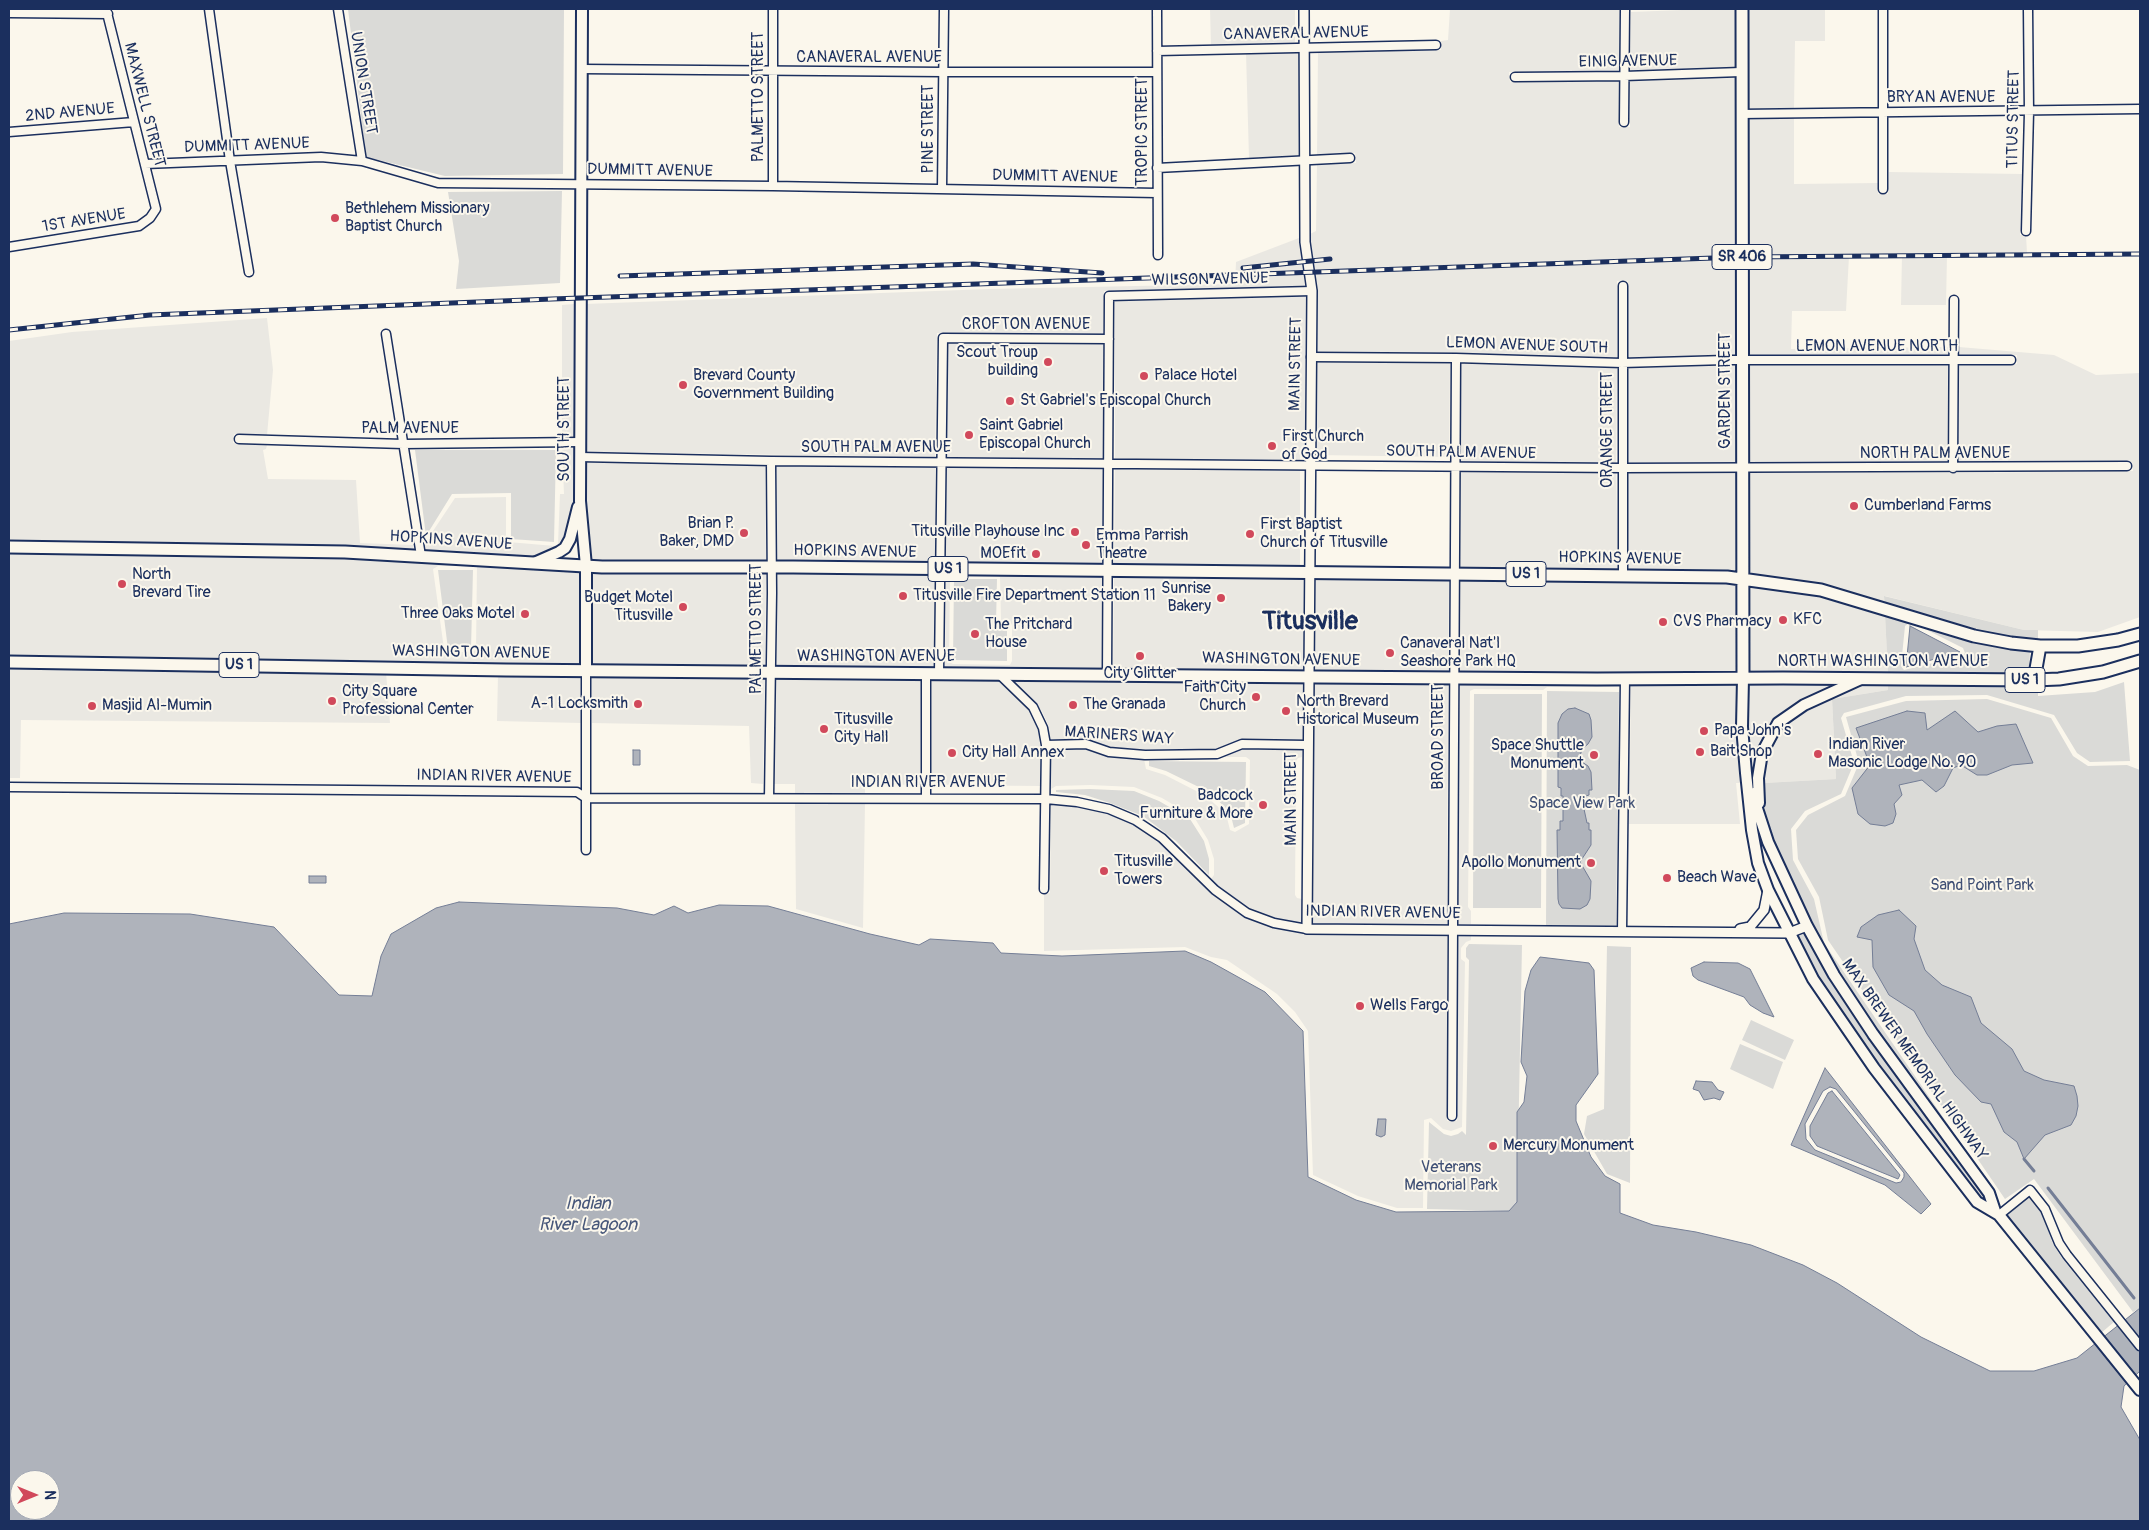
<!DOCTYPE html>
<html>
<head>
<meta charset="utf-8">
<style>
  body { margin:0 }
  #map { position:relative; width:2149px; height:1530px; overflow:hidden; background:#fbf7ec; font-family:Pangolin,sans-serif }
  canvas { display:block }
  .frame { position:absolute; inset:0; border:10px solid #1b2f5e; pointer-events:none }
  .north { position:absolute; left:10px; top:1470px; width:50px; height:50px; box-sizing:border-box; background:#fbf7ec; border:1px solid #a1a7b3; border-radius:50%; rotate:90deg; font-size:14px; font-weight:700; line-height:20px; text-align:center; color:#1b2f5e }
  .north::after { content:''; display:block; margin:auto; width:18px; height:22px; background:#d1495b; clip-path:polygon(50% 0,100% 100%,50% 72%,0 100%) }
</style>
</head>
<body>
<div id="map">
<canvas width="2149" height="1530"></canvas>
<div class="frame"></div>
<div class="north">N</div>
</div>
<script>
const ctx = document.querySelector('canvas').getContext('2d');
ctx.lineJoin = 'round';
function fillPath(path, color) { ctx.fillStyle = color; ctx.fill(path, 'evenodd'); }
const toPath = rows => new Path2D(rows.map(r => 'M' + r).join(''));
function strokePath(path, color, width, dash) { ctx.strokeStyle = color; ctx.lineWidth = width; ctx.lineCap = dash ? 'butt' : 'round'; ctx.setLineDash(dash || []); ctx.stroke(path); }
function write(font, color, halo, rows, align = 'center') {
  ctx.font = font + ' Pangolin,sans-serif'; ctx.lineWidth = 4; ctx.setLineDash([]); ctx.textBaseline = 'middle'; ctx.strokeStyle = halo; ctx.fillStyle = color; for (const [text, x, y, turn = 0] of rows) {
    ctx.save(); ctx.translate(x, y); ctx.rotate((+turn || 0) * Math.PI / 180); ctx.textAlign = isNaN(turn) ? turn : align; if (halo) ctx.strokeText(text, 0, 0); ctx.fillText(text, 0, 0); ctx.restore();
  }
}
fillPath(toPath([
  [1210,9,1295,9,1295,42,1211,45],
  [1450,9,1620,9,1619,71,1509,72,1510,82,1619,81,1619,127,1630,127,1630,81,1735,77,1737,356,1628,358,1628,281,1617,281,1617,358,1317,352,1317,286,1310,234,1316,231,1317,164,1356,163,1355,153,1317,155,1318,52,1441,50,1441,41,1448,40],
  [1708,9,1736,9,1735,68,1630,71,1631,12],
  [1747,9,1825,9,1825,41,1795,41,1794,108,1747,109],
  [1299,52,1299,155,1249,158,1246,53],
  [1794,118,1794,184,1878,183,1878,194,1888,194,1889,172,2022,174,2020,235,2026,235,2027,253,1947,255,1946,305,1901,305,1902,255,1849,256,1846,311,1792,311,1791,349,1948,347,1948,356,1748,356,1747,119],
  [1299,238,1305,286,1104,291,1103,334,937,333,935,457,586,452,585,304,989,289,1235,284,1236,262],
  [1306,296,1305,455,1300,455,1300,460,1115,459,1115,301],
  [574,304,575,437,562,437,562,305],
  [267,318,273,370,267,435,234,434,233,443,267,445,266,449,263,450,268,479,356,480,360,543,413,545,414,550,345,547,9,542,9,341,72,332],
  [948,343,1103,343,1104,459,946,457],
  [1959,347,2054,355,2096,375,2140,373,2140,617,2098,632,2024,630,1885,596,1885,604,1822,585,1749,573,1748,473,1958,473,2133,471,2132,462,1958,464,1959,366,2017,364,2017,355,1959,356],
  [1317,361,1450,363,1449,457,1316,455],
  [1461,363,1617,368,1616,464,1460,462],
  [1737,365,1737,463,1627,464,1628,368],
  [1748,365,1948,366,1947,464,1748,463],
  [562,447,575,447,574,501,565,537,556,548,533,558,426,551,425,545,428,545,427,540,455,498,506,497,506,538,508,542,555,546,558,544,560,494,564,494],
  [586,462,765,465,766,563,591,561,585,502],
  [776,466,935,467,935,564,777,563],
  [946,467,1104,469,1103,566,946,564],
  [1115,469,1300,470,1300,567,1114,566],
  [1460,472,1616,473,1618,570,1460,569],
  [1627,473,1737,473,1738,572,1629,570],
  [9,552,345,557,581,570,580,666,9,657],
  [438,566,473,565,477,567,476,649,474,651,447,653,444,649,433,569],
  [592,571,766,573,765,668,591,666],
  [777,572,935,574,934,669,776,667],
  [946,574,1103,576,1102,670,1001,669,999,667,997,669,945,669],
  [954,575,997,575,1000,577,1001,620,1009,621,1012,625,1012,661,1010,665,953,664,949,662,950,578],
  [1114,576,1304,577,1303,672,1113,670],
  [1315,577,1449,579,1448,673,1314,672],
  [1460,579,1738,582,1737,673,1459,673],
  [1749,583,1829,597,1885,615,1888,674,1748,673],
  [9,667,386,672,390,723,21,720,20,778,9,778],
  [498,675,580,676,581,723,497,721],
  [591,676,765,677,763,784,751,783,749,726,592,723],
  [776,677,921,678,920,785,865,784,865,793,795,793,795,784,774,784],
  [932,678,996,679,1029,710,1038,728,1040,745,1040,786,931,785],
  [1011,679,1303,682,1302,740,1242,739,1216,749,1145,750,1110,747,1085,739,1050,740,1049,727,1042,711],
  [1314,682,1448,683,1447,924,1313,924],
  [1459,683,1620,684,1620,687,1547,687,1543,690,1474,689,1470,691,1468,907,1471,911,1471,924,1458,924],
  [1631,683,1737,683,1737,727,1742,783,1736,783,1740,824,1629,824],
  [1748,683,1838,683,1801,700,1773,721,1757,751,1753,776,1748,727],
  [1864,683,1888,683,1888,690,1832,699,1836,779,1764,783,1767,755,1782,726,1807,709],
  [1085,749,1109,757,1144,759,1146,769,1165,775,1206,796,1226,814,1230,830,1235,832,1249,824,1250,760,1246,757,1222,757,1243,749,1302,750,1302,757,1298,758,1296,761,1295,895,1297,898,1302,899,1302,923,1276,918,1250,908,1219,887,1211,879,1214,875,1214,859,1208,840,1194,817,1162,798,1134,787,1090,785,1056,786,1051,789,1051,750],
  [795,803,865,803,863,928,796,909],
  [1051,804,1076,806,1107,814,1132,824,1158,841,1212,894,1243,917,1272,927,1311,935,1447,934,1447,1121,1457,1121,1458,934,1471,934,1471,940,1466,942,1461,948,1461,959,1465,962,1462,1127,1451,1131,1443,1129,1431,1118,1424,1120,1423,1208,1397,1208,1358,1196,1313,1175,1308,1031,1295,1012,1277,994,1227,960,1211,957,1185,947,1044,951,1044,894,1050,893]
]), '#eae8e2');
fillPath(toPath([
  [348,9,564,9,563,174,445,176,366,157],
  [562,191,560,283,456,289,459,261,448,192],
  [415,450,556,450,554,542,511,539,511,493,452,494,426,536],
  [438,570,473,570,471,648,448,649],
  [954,579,997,579,996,624,1007,625,1007,661,953,660],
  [1884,596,2024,630,2038,630,2038,641,1976,631,1885,604],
  [1885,615,1910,622,1905,626,1901,666,1904,670,1962,656,1965,653,1963,648,1913,623,2030,650,2029,675,1888,674],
  [2124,682,2130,761,2090,762,2077,753,2054,715,1987,695,1906,696,1844,713,1841,718,1854,763,1841,794,1805,811,1791,829,1793,860,1814,899,1824,943,1986,1180,1878,1031,1839,973,1812,924,1773,841,1765,813,1764,783,1836,779,1832,699,1888,690,1888,683,2038,685,2038,696,2095,692],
  [1547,691,1619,692,1616,927,1546,927],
  [1474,694,1542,694,1541,908,1473,908],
  [1987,699,2051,718,2073,756,2088,766,2127,765,2140,770,2140,1308,2133,1312,2034,1179,2005,1199,1828,940,1819,897,1798,859,1796,830,1808,815,1845,796,1859,763,1846,717,1906,701],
  [1149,761,1246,762,1245,823,1234,828,1230,812,1209,792,1166,771,1149,766],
  [1090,789,1134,791,1159,801,1190,819,1204,841,1209,859,1209,875,1176,841,1143,816,1110,803,1085,795,1056,792,1056,790],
  [1805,932,1830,978,1866,1032,1948,1144,1984,1194,1986,1200,1981,1198,1860,1039,1818,977,1797,935],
  [1469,944,1522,945,1517,1202,1510,1211,1427,1209,1429,1122,1444,1134,1451,1136,1458,1134,1462,1131,1466,1135,1469,960,1466,957,1466,948],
  [1607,946,1631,947,1630,1183,1607,1174,1584,1134,1587,1116,1604,1109],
  [1751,1020,1794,1040,1785,1060,1742,1040],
  [1740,1044,1783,1062,1773,1089,1730,1069],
  [2029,1197,2041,1211,2053,1244,2062,1258,2114,1322,2101,1333,2006,1216]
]), '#dadad7');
const water = toPath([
  [1910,626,1960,652,1906,667,1910,626],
  [1575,708,1589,714,1591,720,1592,737,1588,744,1582,749,1580,756,1582,762,1588,766,1591,772,1592,790,1589,790,1589,795,1586,796,1584,809,1587,823,1589,823,1589,830,1591,830,1591,845,1580,862,1591,881,1590,899,1587,905,1580,909,1562,908,1559,904,1558,899,1557,830,1560,830,1560,821,1563,821,1563,796,1561,796,1561,788,1558,787,1558,723,1562,714,1568,709,1575,708],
  [1907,711,1925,713,1927,730,1955,711,1978,732,1997,726,2016,724,2033,763,2012,765,1987,775,1977,775,1961,765,1953,768,1944,786,1936,792,1922,780,1899,785,1902,795,1894,804,1896,814,1893,823,1885,826,1870,824,1858,814,1852,788,1870,765,1856,728,1907,711],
  [633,750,640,750,640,765,633,765,633,750],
  [309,876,326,876,326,883,309,883,309,876],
  [459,902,617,908,654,915,674,906,688,913,719,905,768,906,870,934,919,945,930,939,993,943,1001,953,1062,956,1185,951,1211,962,1265,992,1303,1031,1308,1177,1356,1200,1396,1212,1509,1211,1517,1202,1517,1112,1524,1102,1527,1076,1521,1062,1525,991,1531,970,1540,957,1589,963,1594,970,1598,1074,1576,1105,1576,1121,1591,1157,1605,1176,1620,1184,1620,1213,1653,1225,1696,1232,1751,1245,1803,1265,1837,1283,1921,1337,1990,1371,2034,1371,2077,1358,2140,1308,2140,1371,2124,1386,2121,1407,2140,1440,2140,1521,9,1521,9,924,64,913,190,914,274,927,339,995,372,996,381,956,391,934,436,908,459,902],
  [20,1480,50,1480,50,1510,20,1510,20,1480],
  [1899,910,1916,926,1914,939,1925,970,1942,985,1971,997,1981,1023,2012,1049,2024,1071,2044,1080,2074,1086,2077,1096,2078,1106,2076,1116,2071,1125,2045,1135,2024,1159,2017,1142,2004,1132,1991,1104,1981,1102,1955,1075,1927,1034,1914,1011,1889,995,1873,967,1872,940,1857,937,1861,927,1878,915,1899,910],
  [1704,962,1738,963,1750,969,1774,1017,1763,1013,1750,1005,1744,997,1698,980,1693,976,1691,968,1704,962],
  [1825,1068,1931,1204,1921,1214,1885,1185,1791,1145,1825,1068],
  [1830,1087,1836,1089,1904,1173,1904,1177,1901,1182,1896,1183,1815,1150,1806,1139,1805,1124,1823,1091,1830,1087],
  [1696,1081,1712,1082,1718,1090,1724,1092,1720,1100,1714,1098,1704,1100,1699,1091,1693,1089,1696,1081],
  [1832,1091,1900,1175,1898,1179,1817,1146,1810,1136,1810,1126,1828,1093,1832,1091],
  [1378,1119,1386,1119,1385,1135,1381,1137,1376,1135,1378,1119]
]);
fillPath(water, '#afb3bb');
strokePath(water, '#747e96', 1);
strokePath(toPath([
  [2024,1159,2034,1171],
  [2048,1188,2134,1298]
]), '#747e96', 3);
const minor = toPath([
  [209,9,230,161,249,272],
  [338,9,362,161],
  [1157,9,1158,255],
  [1883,9,1883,189],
  [9,13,108,14],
  [1157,51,1436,45],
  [582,69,943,72,1157,72],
  [1515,77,1624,76,1741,72],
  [1741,114,2140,109],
  [1624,122,1625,9],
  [9,132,134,122],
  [145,164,321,157,362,161,438,183,773,186,1157,193],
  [1157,168,1350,158],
  [773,186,773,9],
  [942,189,944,9],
  [2026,231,2029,112,2028,9],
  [9,247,139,226,150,218,156,209,106,9],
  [1623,286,1623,575],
  [386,334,421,556],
  [1311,357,1456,358,1622,363,1726,360,2011,360],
  [239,439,403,444,580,442],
  [580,457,771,461,1622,468,2127,466],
  [1953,468,1954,300],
  [586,671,586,850],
  [939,673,943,338,1109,339],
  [999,674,1033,707,1043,728,1046,745,1044,889],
  [1107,675,1109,296,1312,291],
  [1046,745,1086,744,1109,752,1145,755,1217,754,1242,744,1307,745],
  [9,787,577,792,586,798,1046,799,1077,802,1109,809,1135,820,1162,838,1215,890,1247,913,1274,923,1307,929],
  [769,798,772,593,771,461],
  [926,798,926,673],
  [1622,931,1625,679],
  [1452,1116,1456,358],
  [1999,1215,2030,1190,2045,1209,2059,1243,2067,1255,2140,1346]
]);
const tertiary = toPath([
  [1304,9,1305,242,1312,291,1307,929,1789,933,1807,926],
  [1740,929,1750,927,1764,910,1768,890]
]);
const secondary = toPath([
  [582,9,580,501,586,566,586,671],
  [534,563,559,552,565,548,570,539,578,507],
  [1743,678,1742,727,1746,773,1752,830,1758,863,1768,890,1813,979,1874,1068,1977,1202,1999,1215,2140,1390],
  [1752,793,1768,842,1807,926,1834,975,1873,1034,1989,1193,1995,1211],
  [1759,803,1758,778,1762,753,1778,723,1804,705,1861,679]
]);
const primary = toPath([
  [1742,9,1743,678],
  [9,547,345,552,602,567,793,567,1727,577,1821,590,1974,636,2011,643,2040,646,2078,646,2118,640,2140,634],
  [9,662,506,670,1318,677,1597,679,1783,678,2034,680,2059,679,2103,672,2140,661],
  [2034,680,2040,646]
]);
strokePath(minor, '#1b2f5e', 11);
strokePath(tertiary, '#1b2f5e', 12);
strokePath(secondary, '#1b2f5e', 14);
strokePath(primary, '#1b2f5e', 15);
strokePath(minor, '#fbf7ec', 8);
strokePath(tertiary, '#fbf7ec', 9);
strokePath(secondary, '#fbf7ec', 10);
strokePath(primary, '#fbf7ec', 11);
const rail = toPath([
  [1243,268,1330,259],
  [620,276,973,264,1102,273],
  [9,330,150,315,552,299,1742,257,2140,254]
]);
strokePath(rail, '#1b2f5e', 5);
strokePath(rail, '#fbf7ec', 3, [9]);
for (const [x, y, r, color] of [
  [335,218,5,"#d1495b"],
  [1048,362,5,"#d1495b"],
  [1144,376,5,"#d1495b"],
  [683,385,5,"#d1495b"],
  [1010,401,5,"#d1495b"],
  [969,435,5,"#d1495b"],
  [1272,446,5,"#d1495b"],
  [1854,506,5,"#d1495b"],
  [1075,532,5,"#d1495b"],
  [744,533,5,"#d1495b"],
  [1250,534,5,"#d1495b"],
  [1086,545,5,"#d1495b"],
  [1036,554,5,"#d1495b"],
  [122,584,5,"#d1495b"],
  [903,596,5,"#d1495b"],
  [1221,598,5,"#d1495b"],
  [683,607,5,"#d1495b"],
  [525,614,5,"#d1495b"],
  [1783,620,5,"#d1495b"],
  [1663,622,5,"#d1495b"],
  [975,634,5,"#d1495b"],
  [1390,653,5,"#d1495b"],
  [1140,656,5,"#d1495b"],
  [1256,697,5,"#d1495b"],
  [332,701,5,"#d1495b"],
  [638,704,5,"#d1495b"],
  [1073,705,5,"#d1495b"],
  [92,706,5,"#d1495b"],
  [1286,711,5,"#d1495b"],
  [824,729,5,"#d1495b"],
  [1704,731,5,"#d1495b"],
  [1700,752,5,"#d1495b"],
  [952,753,5,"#d1495b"],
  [1818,754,5,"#d1495b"],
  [1594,755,5,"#d1495b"],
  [1263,805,5,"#d1495b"],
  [1591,863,5,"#d1495b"],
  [1104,871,5,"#d1495b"],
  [1667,878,5,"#d1495b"],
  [1360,1006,5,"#d1495b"],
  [1493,1146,5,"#d1495b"]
]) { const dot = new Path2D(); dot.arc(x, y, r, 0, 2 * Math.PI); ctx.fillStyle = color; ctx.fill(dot); strokePath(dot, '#fbf7ec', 2); }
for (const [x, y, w] of [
  [1742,257,60],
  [948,569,40],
  [1526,574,40],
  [239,665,40],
  [2025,680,40]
]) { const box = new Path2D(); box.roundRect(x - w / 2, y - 12.5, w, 25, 4); ctx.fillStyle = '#fbf7ec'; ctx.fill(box); strokePath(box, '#1b2f5e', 1); }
write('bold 15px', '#1b2f5e', null, [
  ["SR 406",1742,257],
  ["US 1",948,569],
  ["US 1",1526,574],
  ["US 1",239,665],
  ["US 1",2025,680]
]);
write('16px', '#1b2f5e', '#fbf7ec', [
  ["CANAVERAL AVENUE",1296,34,-1],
  ["CANAVERAL AVENUE",869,58],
  ["EINIG AVENUE",1628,62,-1],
  ["UNION STREET",363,83,81],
  ["PALMETTO STREET",759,97,-90],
  ["BRYAN AVENUE",1941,98],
  ["MAXWELL STREET",144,105,76],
  ["2ND AVENUE",70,113,-5],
  ["TITUS STREET",2014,119,-89],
  ["PINE STREET",929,129,-90],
  ["TROPIC STREET",1143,132,-90],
  ["DUMMITT AVENUE",247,146,-2],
  ["DUMMITT AVENUE",650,171,1],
  ["DUMMITT AVENUE",1055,177,1],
  ["1ST AVENUE",84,221,-9],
  ["WILSON AVENUE",1210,280,-1],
  ["CROFTON AVENUE",1026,325],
  ["LEMON AVENUE SOUTH",1527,346,2],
  ["LEMON AVENUE NORTH",1877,347],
  ["MAIN STREET",1296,364,-89],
  ["GARDEN STREET",1726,391,-90],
  ["PALM AVENUE",410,429],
  ["SOUTH STREET",565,429,-90],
  ["ORANGE STREET",1608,430,-90],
  ["SOUTH PALM AVENUE",876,448],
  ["SOUTH PALM AVENUE",1461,453,1],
  ["NORTH PALM AVENUE",1935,454],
  ["HOPKINS AVENUE",451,541,4],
  ["HOPKINS AVENUE",855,552,1],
  ["HOPKINS AVENUE",1620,559,1],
  ["PALMETTO STREET",757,629,-90],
  ["WASHINGTON AVENUE",471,653,1],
  ["WASHINGTON AVENUE",876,657],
  ["WASHINGTON AVENUE",1281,660,1],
  ["NORTH WASHINGTON AVENUE",1883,662],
  ["MARINERS WAY",1119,736,4],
  ["BROAD STREET",1439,737,-90],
  ["INDIAN RIVER AVENUE",494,777,1],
  ["INDIAN RIVER AVENUE",928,783],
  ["MAIN STREET",1292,799,-90],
  ["INDIAN RIVER AVENUE",1383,913,1],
  ["MAX BREWER MEMORIAL HIGHWAY",1914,1060,55]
]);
write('16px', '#1b2f5e', '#fbf7ec', [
  ["Bethlehem Missionary",345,209],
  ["Baptist Church",345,227],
  ["Scout Troup",1038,353,"right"],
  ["building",1038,371,"right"],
  ["Brevard County",693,376],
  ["Government Building",693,394],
  ["Palace Hotel",1154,376],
  ["St Gabriel's Episcopal Church",1020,401],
  ["Saint Gabriel",979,426],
  ["Episcopal Church",979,444],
  ["First Church",1282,437],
  ["of God",1282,455],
  ["Cumberland Farms",1864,506],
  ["Brian P.",734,524,"right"],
  ["Baker, DMD",734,542,"right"],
  ["First Baptist",1260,525],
  ["Church of Titusville",1260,543],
  ["Titusville Playhouse Inc",1065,532,"right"],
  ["Emma Parrish",1096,536],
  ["Theatre",1096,554],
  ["MOEfit",1026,554,"right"],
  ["North",132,575],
  ["Brevard Tire",132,593],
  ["Sunrise",1211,589,"right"],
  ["Bakery",1211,607,"right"],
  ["Titusville Fire Department Station 11",913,596],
  ["Budget Motel",673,598,"right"],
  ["Titusville",673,616,"right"],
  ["Three Oaks Motel",515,614,"right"],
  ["KFC",1793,620],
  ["CVS Pharmacy",1673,622],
  ["The Pritchard",985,625],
  ["House",985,643],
  ["Canaveral Nat'l",1400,644],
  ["Seashore Park HQ",1400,662],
  ["City Glitter",1140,674,"center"],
  ["Faith City",1246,688,"right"],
  ["Church",1246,706,"right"],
  ["City Square",342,692],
  ["Professional Center",342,710],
  ["North Brevard",1296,702],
  ["Historical Museum",1296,720],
  ["A-1 Locksmith",628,704,"right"],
  ["The Granada",1083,705],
  ["Masjid Al-Mumin",102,706],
  ["Titusville",834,720],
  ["City Hall",834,738],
  ["Papa John's",1714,731],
  ["Indian River",1828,745],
  ["Masonic Lodge No. 90",1828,763],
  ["Space Shuttle",1584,746,"right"],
  ["Monument",1584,764,"right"],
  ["Bait Shop",1710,752],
  ["City Hall Annex",962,753],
  ["Badcock",1253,796,"right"],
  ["Furniture & More",1253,814,"right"],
  ["Titusville",1114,862],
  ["Towers",1114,880],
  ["Apollo Monument",1581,863,"right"],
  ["Beach Wave",1677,878],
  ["Wells Fargo",1370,1006],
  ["Mercury Monument",1503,1146]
], 'left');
write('16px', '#415176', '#fbf7ec', [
  ["Space View Park",1582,804],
  ["Sand Point Park",1982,886],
  ["Veterans",1451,1168],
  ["Memorial Park",1451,1186]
]);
write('italic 18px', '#47577a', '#fbf7ec', [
  ["Indian",588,1204],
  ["River Lagoon",588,1225]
]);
write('bold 26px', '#1b2f5e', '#fbf7ec', [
  ["Titusville",1310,622]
]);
</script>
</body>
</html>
